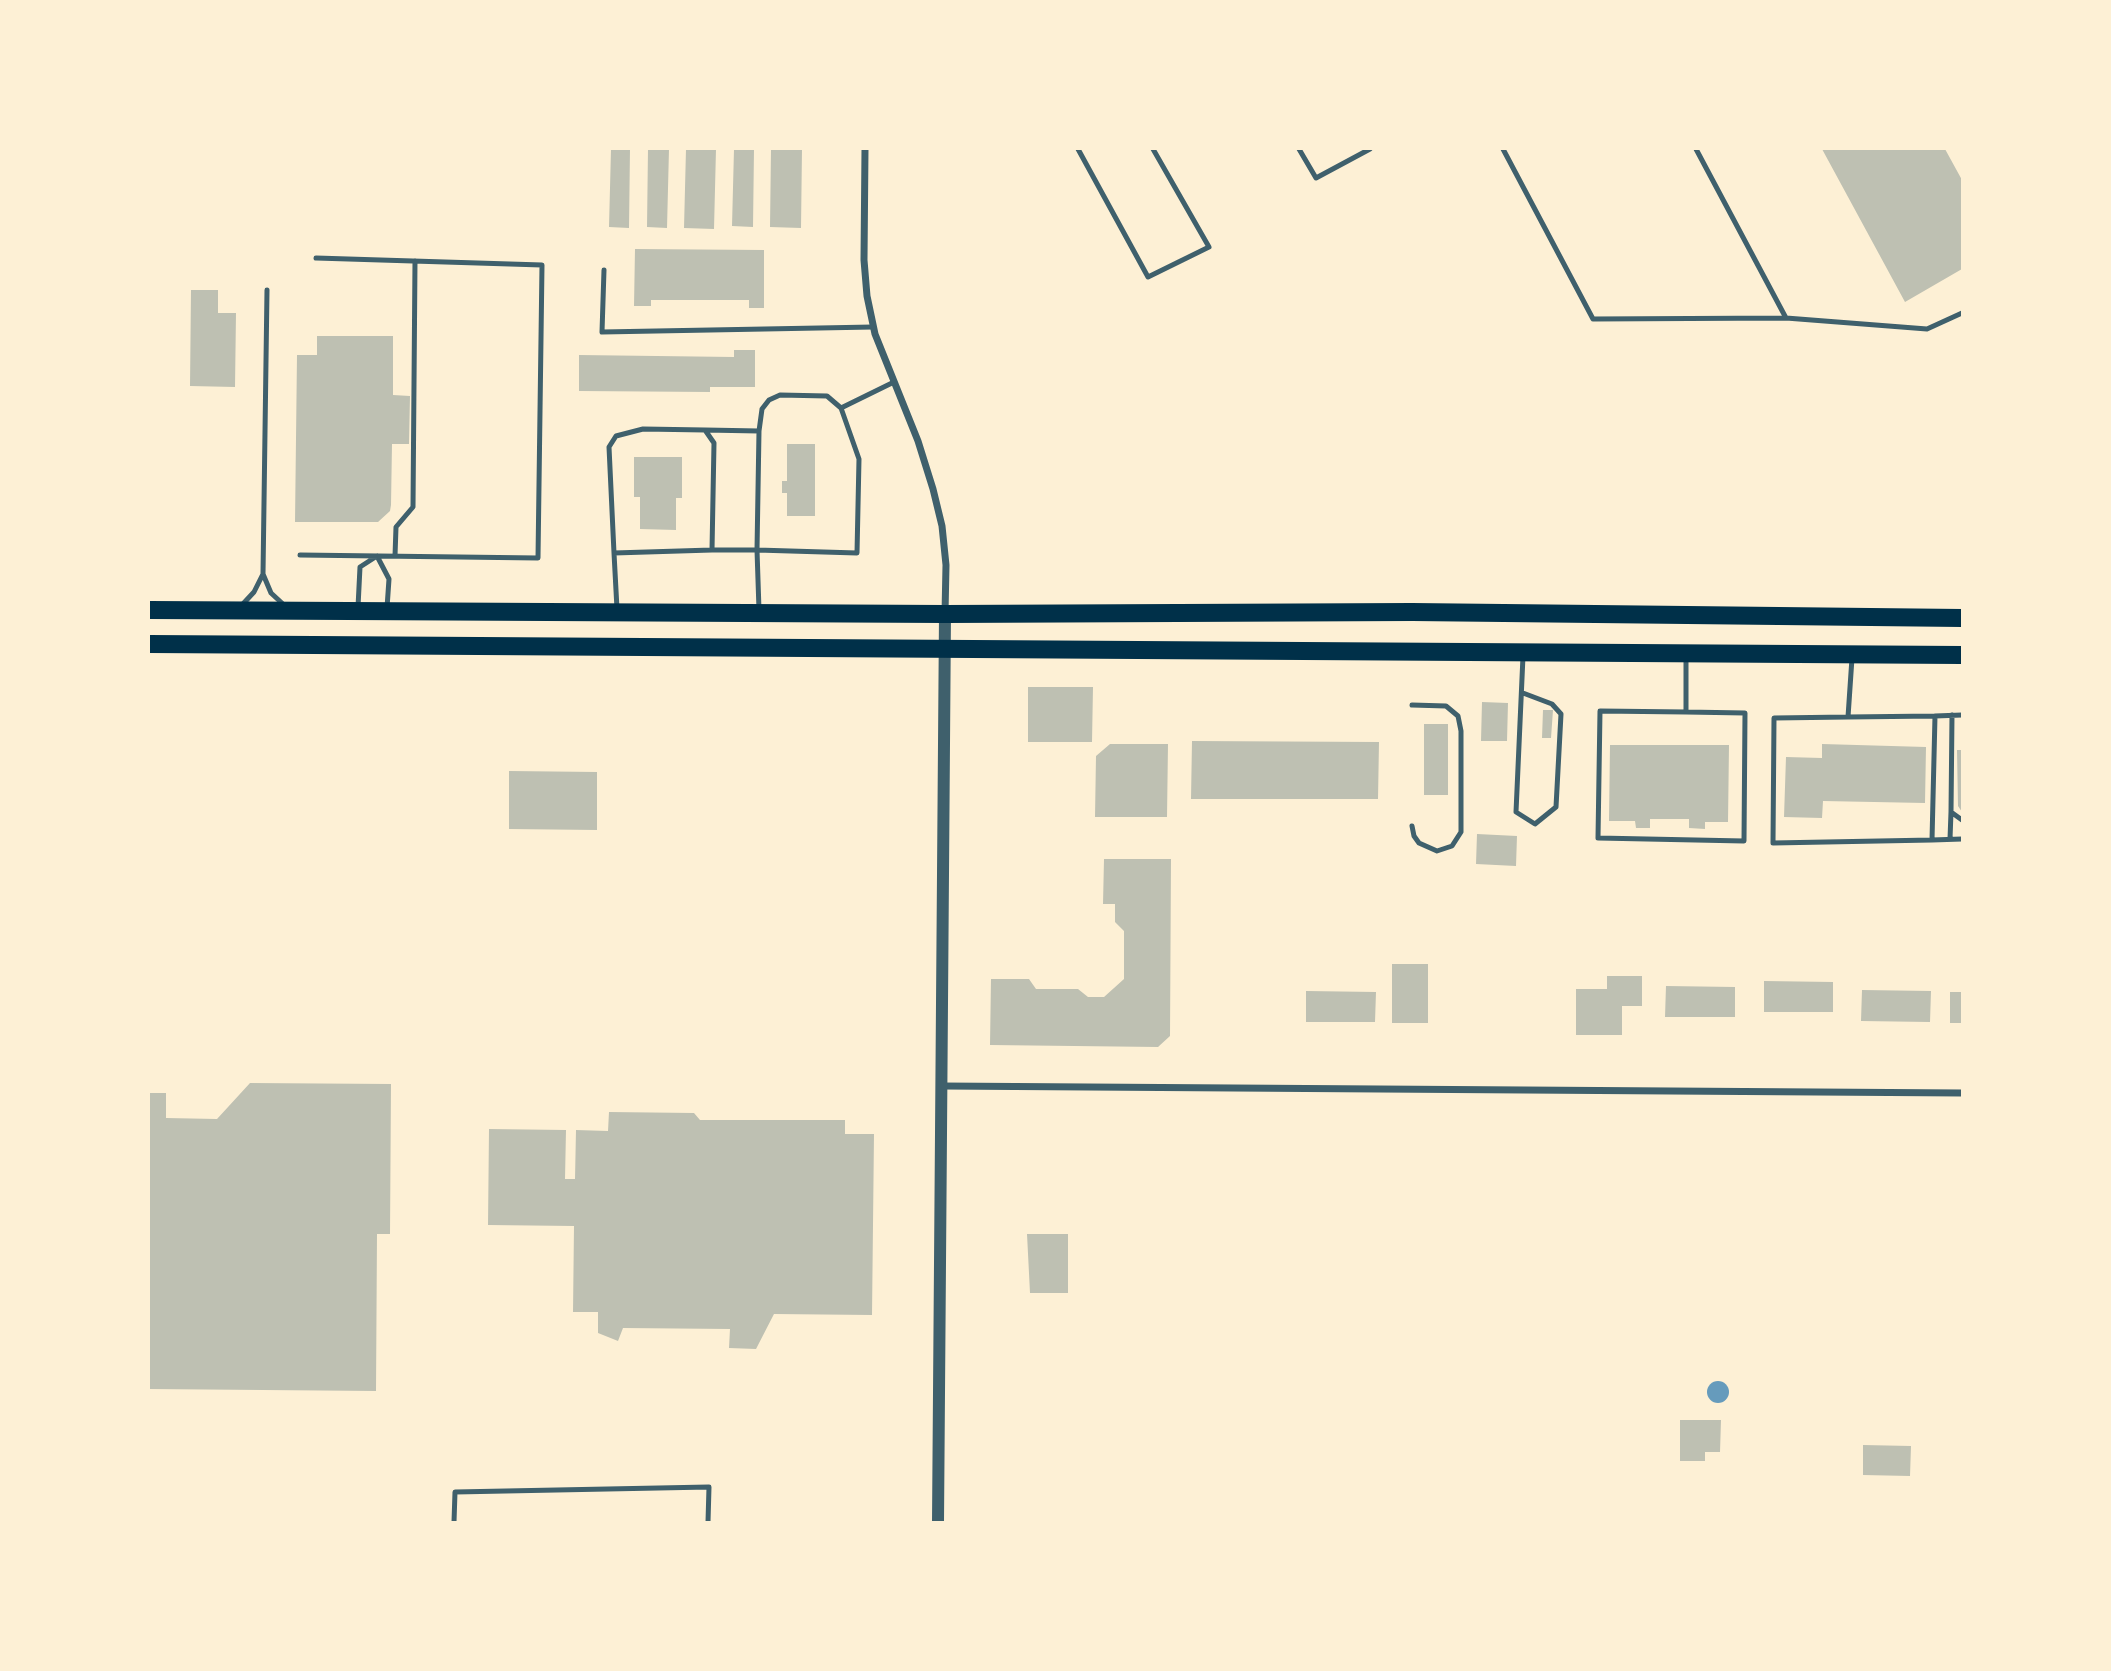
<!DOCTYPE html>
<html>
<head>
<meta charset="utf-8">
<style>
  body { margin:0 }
  #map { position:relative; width:2111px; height:1671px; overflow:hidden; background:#fdf0d5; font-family:"Libre Baskerville",serif }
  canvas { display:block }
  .frame { position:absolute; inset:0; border:150px solid #fdf0d5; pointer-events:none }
</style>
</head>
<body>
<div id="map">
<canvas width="2111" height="1671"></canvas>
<div class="frame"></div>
</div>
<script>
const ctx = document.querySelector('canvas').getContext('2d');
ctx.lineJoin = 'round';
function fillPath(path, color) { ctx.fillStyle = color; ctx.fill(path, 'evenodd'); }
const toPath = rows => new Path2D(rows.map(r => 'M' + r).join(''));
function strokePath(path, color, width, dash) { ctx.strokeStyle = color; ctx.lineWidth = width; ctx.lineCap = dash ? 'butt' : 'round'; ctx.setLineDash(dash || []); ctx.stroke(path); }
fillPath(toPath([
  '1707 1392a11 11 0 1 1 22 0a11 11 0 1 1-22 0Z'
]), '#669bbc');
fillPath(toPath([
  [611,149,630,149,629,228,609,227],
  [648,149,669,149,667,228,647,227],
  [686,149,716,149,714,229,684,228],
  [734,149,754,149,753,227,732,226],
  [771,149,802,149,801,228,770,227],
  [1822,149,1945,149,1962,180,1962,269,1905,302],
  [635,249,764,250,764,308,749,308,749,300,651,300,651,306,634,306],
  [191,290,218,290,218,313,236,313,235,387,190,386],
  [317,336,393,336,393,395,410,396,409,444,392,444,391,505,390,511,378,522,295,522,297,355,317,355],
  [734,350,755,350,755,387,710,387,710,392,579,391,579,355,734,357],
  [787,444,815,444,815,516,787,516,787,493,782,493,782,481,787,481],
  [634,457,682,457,682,498,676,498,676,530,640,529,640,497,634,497],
  [1028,687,1093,687,1092,742,1028,742],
  [1482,702,1508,703,1507,741,1481,741],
  [1543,710,1553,710,1551,738,1542,738],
  [1424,724,1448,724,1448,795,1424,795],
  [1192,741,1379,742,1378,799,1191,799],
  [1110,744,1168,744,1167,817,1095,817,1096,756],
  [1822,744,1926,747,1925,803,1823,801,1822,818,1784,817,1786,757,1822,758],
  [1610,745,1729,745,1728,822,1705,822,1705,829,1689,828,1689,819,1650,819,1650,828,1636,828,1635,821,1609,821],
  [1957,750,1962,750,1962,812,1958,806],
  [509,771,597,772,597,830,509,829],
  [1477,834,1517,836,1516,866,1476,864],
  [1104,859,1171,859,1170,1036,1158,1047,990,1045,991,979,1029,979,1036,989,1078,989,1088,997,1104,997,1124,979,1124,931,1115,922,1115,904,1103,904],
  [1392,964,1428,964,1428,1023,1392,1023],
  [1607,976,1642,976,1642,1006,1622,1006,1622,1035,1576,1035,1576,989,1607,989],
  [1764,981,1833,982,1833,1012,1764,1012],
  [1666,986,1735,987,1735,1017,1665,1017],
  [1862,990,1931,991,1930,1022,1861,1021],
  [1306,991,1376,992,1375,1022,1306,1022],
  [1950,992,1962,992,1962,1023,1950,1023],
  [250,1083,391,1084,390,1234,377,1234,376,1391,149,1389,149,1093,166,1093,166,1118,217,1119],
  [609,1112,694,1113,700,1120,845,1120,845,1134,874,1134,872,1315,774,1314,756,1349,729,1348,730,1329,623,1328,618,1341,598,1333,598,1312,573,1312,574,1226,488,1225,489,1129,566,1130,565,1179,575,1179,576,1130,608,1131],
  [1027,1234,1068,1234,1068,1293,1030,1293],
  [1680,1420,1721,1420,1720,1452,1705,1452,1705,1461,1680,1461],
  [1863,1445,1911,1446,1910,1476,1863,1475]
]), '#bec0b2');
strokePath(toPath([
  [1078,149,1148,277,1209,247,1153,149],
  [1299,149,1316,178,1370,149],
  [1503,149,1593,319,1786,318,1927,329,1962,313],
  [1696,149,1786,318],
  [604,270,602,332,873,327],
  [267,290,263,574,271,593,284,605],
  [705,430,759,431],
  [712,550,757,550,759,431,762,409,769,400,780,395,827,396,841,408,894,382],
  [614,553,712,550,714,443,705,430,643,429,616,436,609,447,614,553,617,609],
  [300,555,538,558,542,265,316,258],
  [395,556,396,527,413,507,415,261],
  [241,606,254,592,263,574],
  [358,607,360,567,377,556,389,579,387,608],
  [759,610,757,550,857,553,859,459,841,408],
  [1523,693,1552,704,1561,714,1556,807,1535,824,1516,812,1523,656],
  [1686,712,1745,713,1744,841,1598,838,1600,711,1686,712,1686,657],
  [1952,715,1951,812,1962,820],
  [1935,716,1962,715],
  [1848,717,1774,718,1773,843,1932,840,1935,716,1848,717,1852,658],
  [1412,826,1414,836,1419,843,1437,851,1452,846,1461,832,1461,731,1458,716,1446,706,1412,705],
  [1950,839,1951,812],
  [1932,840,1962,839],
  [454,1522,455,1492,709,1487,708,1522]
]), '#3f606c', 5);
strokePath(toPath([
  [865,149,864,260,867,296,875,334,918,441,933,489,942,526,946,565,945,614],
  [942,1086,1962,1093]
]), '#3f606c', 7);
strokePath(toPath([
  [938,1522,945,614]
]), '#3f606c', 12);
strokePath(toPath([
  [149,610,945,614,1412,612,1962,618],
  [149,644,1962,655]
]), '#003049', 18);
</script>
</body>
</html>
